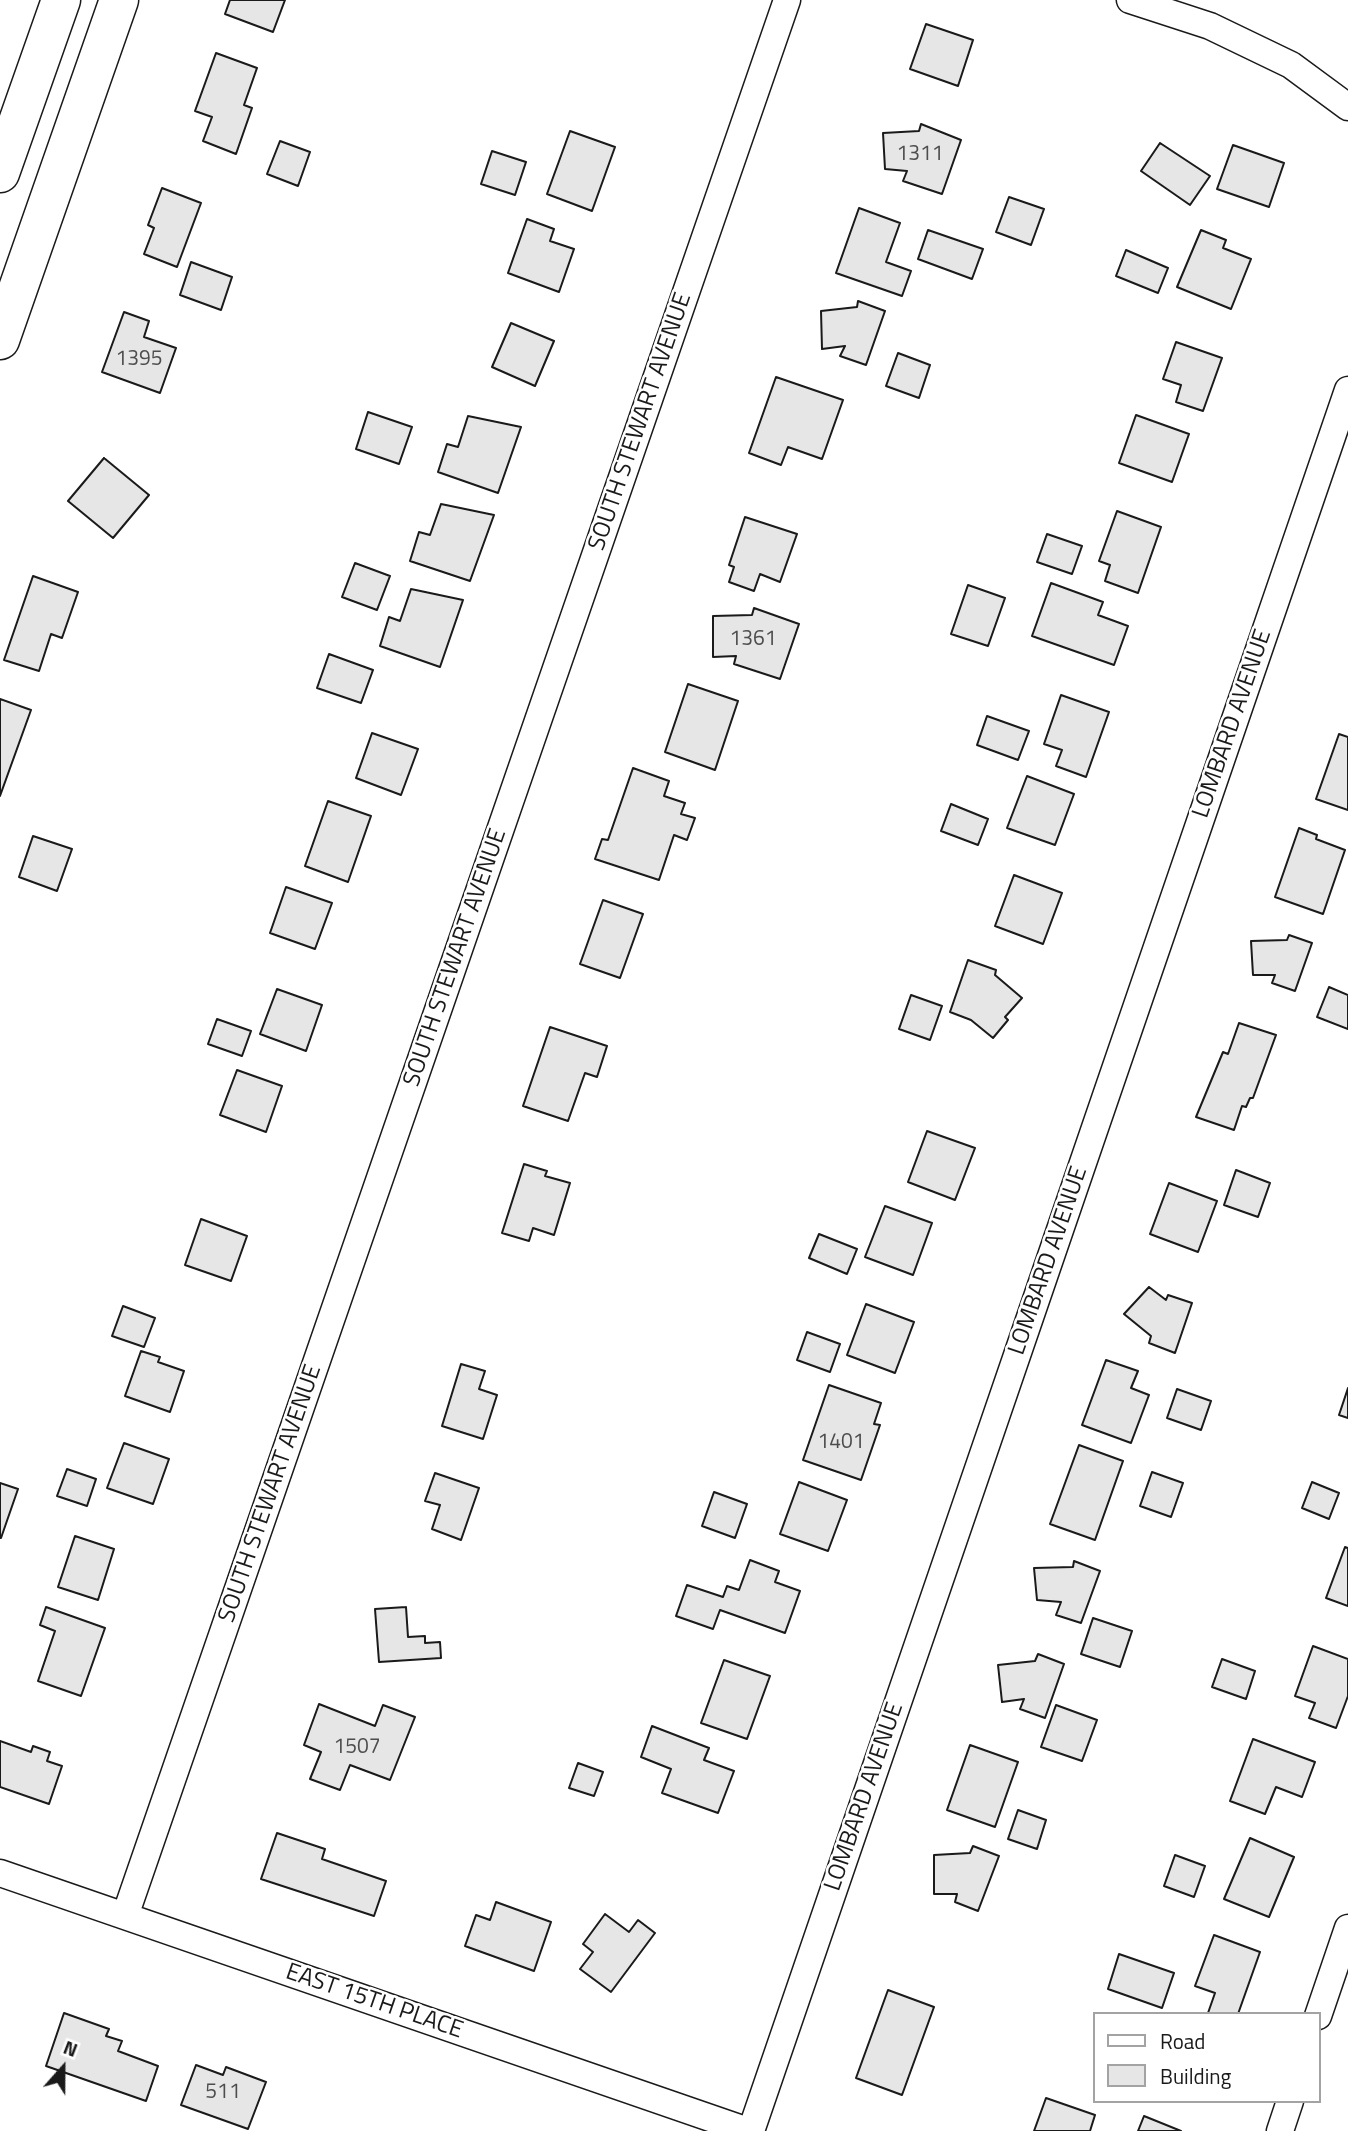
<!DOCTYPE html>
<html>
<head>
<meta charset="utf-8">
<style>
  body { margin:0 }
  #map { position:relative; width:1348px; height:2131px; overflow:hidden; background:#fff; font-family:"Titillium Web",sans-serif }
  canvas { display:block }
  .legend { position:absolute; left:1093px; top:2012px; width:228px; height:91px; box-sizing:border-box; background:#fff; border:2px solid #a3a3a3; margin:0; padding:9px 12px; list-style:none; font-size:21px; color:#1a1a1a }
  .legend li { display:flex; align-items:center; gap:14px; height:35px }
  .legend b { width:35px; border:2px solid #a3a3a3 }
  .north { position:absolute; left:28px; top:2033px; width:70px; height:70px; -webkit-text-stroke:5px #fff; paint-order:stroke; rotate:21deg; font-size:19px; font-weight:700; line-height:28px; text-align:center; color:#1a1a1a }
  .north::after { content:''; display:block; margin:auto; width:24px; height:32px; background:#1a1a1a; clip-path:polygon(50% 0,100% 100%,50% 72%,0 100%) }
</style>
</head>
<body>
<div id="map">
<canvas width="1348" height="2131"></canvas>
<ul class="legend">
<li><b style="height:9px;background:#fff"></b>Road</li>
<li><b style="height:19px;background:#e6e6e6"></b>Building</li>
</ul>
<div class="north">N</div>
</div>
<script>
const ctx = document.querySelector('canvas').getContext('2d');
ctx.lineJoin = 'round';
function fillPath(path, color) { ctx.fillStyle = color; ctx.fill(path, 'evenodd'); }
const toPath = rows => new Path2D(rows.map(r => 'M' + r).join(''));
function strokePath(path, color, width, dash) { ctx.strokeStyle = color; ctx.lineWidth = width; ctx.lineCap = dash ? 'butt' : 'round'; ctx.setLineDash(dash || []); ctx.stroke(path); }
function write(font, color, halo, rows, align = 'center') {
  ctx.font = font + ' "Titillium Web",sans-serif'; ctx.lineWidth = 5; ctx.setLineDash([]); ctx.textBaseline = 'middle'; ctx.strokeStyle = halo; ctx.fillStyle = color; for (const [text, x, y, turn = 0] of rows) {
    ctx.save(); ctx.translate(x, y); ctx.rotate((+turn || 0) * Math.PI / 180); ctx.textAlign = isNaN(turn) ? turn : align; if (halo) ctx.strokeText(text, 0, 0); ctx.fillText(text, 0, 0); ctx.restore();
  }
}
const building = toPath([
  [230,0,285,0,273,32,225,14,230,0],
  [926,24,973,40,958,86,910,69,926,24],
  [216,53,257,68,244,105,252,108,236,154,203,141,212,117,195,111,216,53],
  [921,124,961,140,942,194,903,181,907,171,885,169,883,133,919,131,921,124],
  [570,131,615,147,592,211,547,194,570,131],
  [280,141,310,152,298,186,267,174,280,141],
  [1160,143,1210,176,1190,205,1141,171,1160,143],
  [1233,145,1284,163,1269,207,1217,189,1233,145],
  [492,151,526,162,515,195,481,184,492,151],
  [162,188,201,203,177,267,144,254,154,228,148,225,162,188],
  [1009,197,1044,209,1031,245,996,232,1009,197],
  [859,208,900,223,886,262,911,271,902,296,836,273,859,208],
  [527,219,554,229,550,241,574,249,559,292,508,273,527,219],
  [928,230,983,249,972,279,918,259,928,230],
  [1201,230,1226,240,1223,248,1251,259,1231,309,1177,287,1201,230],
  [1126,250,1168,268,1158,293,1116,276,1126,250],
  [191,262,232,277,221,310,180,295,191,262],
  [858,301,885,311,866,365,840,356,845,346,822,349,821,311,857,307,858,301],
  [124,312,149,321,144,337,176,348,160,393,102,372,124,312],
  [511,323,554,341,535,386,492,367,511,323],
  [1176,342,1222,358,1203,411,1176,402,1181,385,1163,379,1176,342],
  [898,353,930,365,919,398,886,386,898,353],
  [776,377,843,400,822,459,788,447,781,465,749,453,776,377],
  [368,412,412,427,399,464,356,449,368,412],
  [1136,415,1189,434,1172,482,1119,463,1136,415],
  [468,416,521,427,498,493,438,472,447,444,458,447,468,416],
  [104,458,149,495,113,538,68,501,104,458],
  [441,504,494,515,470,581,410,561,419,532,430,535,441,504],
  [1117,511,1161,527,1138,593,1105,581,1110,565,1099,561,1117,511],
  [745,517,797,534,780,582,760,574,754,591,729,582,734,567,729,565,745,517],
  [1047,534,1082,546,1072,574,1037,562,1047,534],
  [355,563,390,576,377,610,342,597,355,563],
  [33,576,78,592,62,638,51,634,39,671,4,660,33,576],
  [1051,583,1103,602,1098,615,1128,626,1114,665,1032,636,1051,583],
  [968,585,1005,598,988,646,951,634,968,585],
  [411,589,463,600,440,667,380,646,389,617,400,621,411,589],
  [754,608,799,624,780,679,734,664,736,656,713,657,713,616,752,615,754,608],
  [329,654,373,670,361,703,317,688,329,654],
  [688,684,738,701,715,770,665,752,688,684],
  [1061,695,1109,712,1086,777,1056,766,1062,750,1044,744,1061,695],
  [0,699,31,710,0,796,0,699],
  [987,716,1029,731,1018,760,977,745,987,716],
  [372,733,418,749,401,795,356,778,372,733],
  [1339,734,1348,737,1348,810,1316,799,1339,734],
  [633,768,669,781,664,796,685,803,681,814,695,818,687,840,674,835,659,880,595,859,602,839,608,840,633,768],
  [1027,776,1074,794,1055,845,1007,828,1027,776],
  [328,801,371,816,348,882,305,866,328,801],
  [951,804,988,819,978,845,941,831,951,804],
  [1299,828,1317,835,1316,839,1345,850,1323,914,1275,897,1299,828],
  [33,836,72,849,57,891,19,877,33,836],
  [1014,875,1062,893,1043,944,995,926,1014,875],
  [286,887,332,903,315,949,270,933,286,887],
  [603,900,643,914,620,978,580,964,603,900],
  [1289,935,1312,943,1295,991,1272,983,1275,975,1253,975,1251,941,1287,940,1289,935],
  [968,960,996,970,995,975,1022,998,1005,1017,1008,1020,993,1038,971,1020,950,1012,968,960],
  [1329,987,1348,995,1348,1029,1317,1017,1329,987],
  [277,989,322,1005,306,1051,260,1034,277,989],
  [911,995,942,1006,930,1040,899,1029,911,995],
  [217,1019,251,1031,242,1056,208,1044,217,1019],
  [1239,1023,1276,1035,1253,1098,1250,1098,1246,1107,1242,1106,1234,1130,1196,1117,1223,1052,1228,1054,1239,1023],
  [550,1027,607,1046,597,1077,585,1073,568,1121,523,1106,550,1027],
  [237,1070,282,1086,266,1132,220,1115,237,1070],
  [927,1131,975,1148,955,1200,908,1182,927,1131],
  [524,1164,547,1171,545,1176,570,1183,554,1235,533,1228,529,1241,502,1233,524,1164],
  [1236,1170,1270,1183,1258,1217,1224,1205,1236,1170],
  [1169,1183,1217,1201,1198,1252,1150,1234,1169,1183],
  [885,1206,932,1223,913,1275,865,1257,885,1206],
  [201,1219,247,1236,231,1281,185,1265,201,1219],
  [819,1234,857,1249,847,1274,809,1258,819,1234],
  [1149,1287,1166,1300,1168,1295,1192,1303,1175,1353,1149,1343,1151,1336,1124,1314,1149,1287],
  [866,1304,914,1322,895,1373,847,1355,866,1304],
  [123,1306,155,1318,144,1347,112,1336,123,1306],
  [807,1332,840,1344,830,1372,797,1360,807,1332],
  [141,1351,160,1357,158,1362,184,1371,170,1412,125,1396,141,1351],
  [1106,1360,1138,1371,1131,1388,1149,1395,1131,1443,1082,1425,1106,1360],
  [461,1364,485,1371,479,1389,497,1395,483,1439,442,1426,461,1364],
  [829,1385,881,1403,874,1424,880,1425,861,1480,803,1460,829,1385],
  [1348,1388,1348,1418,1339,1415,1348,1388],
  [1177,1389,1211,1401,1201,1430,1167,1418,1177,1389],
  [124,1443,169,1459,153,1504,107,1488,124,1443],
  [1079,1445,1123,1461,1095,1540,1050,1524,1079,1445],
  [67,1469,96,1479,87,1506,57,1496,67,1469],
  [1152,1472,1183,1483,1171,1517,1140,1506,1152,1472],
  [435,1473,479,1488,461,1540,432,1529,440,1505,425,1501,435,1473],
  [799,1482,847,1500,828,1551,780,1534,799,1482],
  [1312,1482,1339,1493,1329,1519,1302,1508,1312,1482],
  [0,1483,18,1489,1,1538,0,1538,0,1483],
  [714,1492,747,1504,735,1538,702,1526,714,1492],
  [75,1536,114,1549,98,1600,58,1587,75,1536],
  [1345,1547,1348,1548,1348,1606,1326,1598,1345,1547],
  [750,1560,779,1571,775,1582,800,1591,785,1633,720,1610,713,1629,676,1616,687,1585,723,1597,727,1586,739,1590,750,1560],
  [1074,1561,1100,1571,1081,1623,1056,1615,1061,1602,1037,1600,1034,1568,1073,1567,1074,1561],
  [46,1607,105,1628,81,1696,38,1681,55,1631,40,1625,46,1607],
  [406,1607,408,1637,425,1636,425,1643,440,1642,441,1658,379,1662,375,1609,406,1607],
  [1093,1618,1132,1631,1120,1667,1081,1654,1093,1618],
  [1313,1646,1348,1659,1348,1696,1336,1728,1309,1718,1315,1703,1295,1696,1313,1646],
  [1038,1654,1064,1664,1045,1718,1020,1709,1024,1699,1002,1702,998,1665,1035,1661,1038,1654],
  [1222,1659,1255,1671,1246,1699,1212,1687,1222,1659],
  [724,1660,770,1676,747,1739,701,1723,724,1660],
  [319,1704,375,1726,383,1705,415,1717,390,1780,350,1765,340,1790,310,1779,321,1752,304,1745,319,1704],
  [1056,1705,1097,1720,1082,1761,1041,1747,1056,1705],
  [652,1726,709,1748,704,1760,734,1771,718,1813,662,1793,671,1769,641,1757,652,1726],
  [1253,1739,1315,1762,1302,1797,1276,1787,1265,1814,1230,1801,1253,1739],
  [0,1741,31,1752,33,1746,50,1752,47,1761,62,1766,49,1804,0,1787,0,1741],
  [970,1745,1018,1762,995,1827,947,1810,970,1745],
  [578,1763,603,1772,594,1796,569,1788,578,1763],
  [1018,1810,1046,1820,1037,1849,1008,1839,1018,1810],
  [277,1833,325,1849,322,1859,386,1881,374,1916,261,1879,277,1833],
  [1250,1838,1294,1857,1269,1917,1224,1899,1250,1838],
  [973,1846,999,1856,978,1911,955,1902,957,1894,934,1894,934,1855,970,1853,973,1846],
  [1175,1855,1205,1866,1194,1897,1164,1886,1175,1855],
  [496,1902,551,1922,534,1971,465,1946,476,1915,490,1920,496,1902],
  [605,1914,629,1932,638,1920,655,1933,611,1992,580,1969,593,1952,583,1944,605,1914],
  [1214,1935,1260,1952,1238,2014,1208,2013,1215,1993,1195,1986,1214,1935],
  [1119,1954,1174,1973,1162,2008,1108,1989,1119,1954],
  [888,1990,934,2007,902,2095,856,2078,888,1990],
  [64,2013,109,2029,106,2036,122,2041,118,2051,158,2066,146,2101,46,2066,64,2013],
  [196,2065,223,2075,226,2067,266,2082,248,2129,181,2105,196,2065],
  [1046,2098,1095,2115,1090,2131,1034,2131,1046,2098],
  [1144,2116,1181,2131,1138,2131,1144,2116]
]);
fillPath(building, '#e6e6e6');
strokePath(building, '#1a1a1a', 2);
const street = toPath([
  [1130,0,1210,26,1291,65,1348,107],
  [0,1873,748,2131],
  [125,1916,787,0],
  [1318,2016,1348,1928],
  [751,2131,1348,390],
  [1280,2131,1290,2101]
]);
const secondary = toPath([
  [0,173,61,0],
  [0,340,119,0]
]);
strokePath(street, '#1a1a1a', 29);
strokePath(secondary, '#1a1a1a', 41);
strokePath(street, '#fff', 26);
strokePath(secondary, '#fff', 38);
write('21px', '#4d4d4d', null, [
  ["1311",920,155],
  ["1395",139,360],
  ["1361",753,640],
  ["1401",841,1443],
  ["1507",357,1748],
  ["511",223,2093]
]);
write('24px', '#1a1a1a', '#fff', [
  ["SOUTH STEWART AVENUE",641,422,-71],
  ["LOMBARD AVENUE",1233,724,-71],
  ["SOUTH STEWART AVENUE",456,958,-71],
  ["LOMBARD AVENUE",1049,1261,-71],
  ["SOUTH STEWART AVENUE",271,1494,-71],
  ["LOMBARD AVENUE",865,1797,-71],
  ["EAST 15TH PLACE",374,2002,19]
]);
</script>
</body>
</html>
